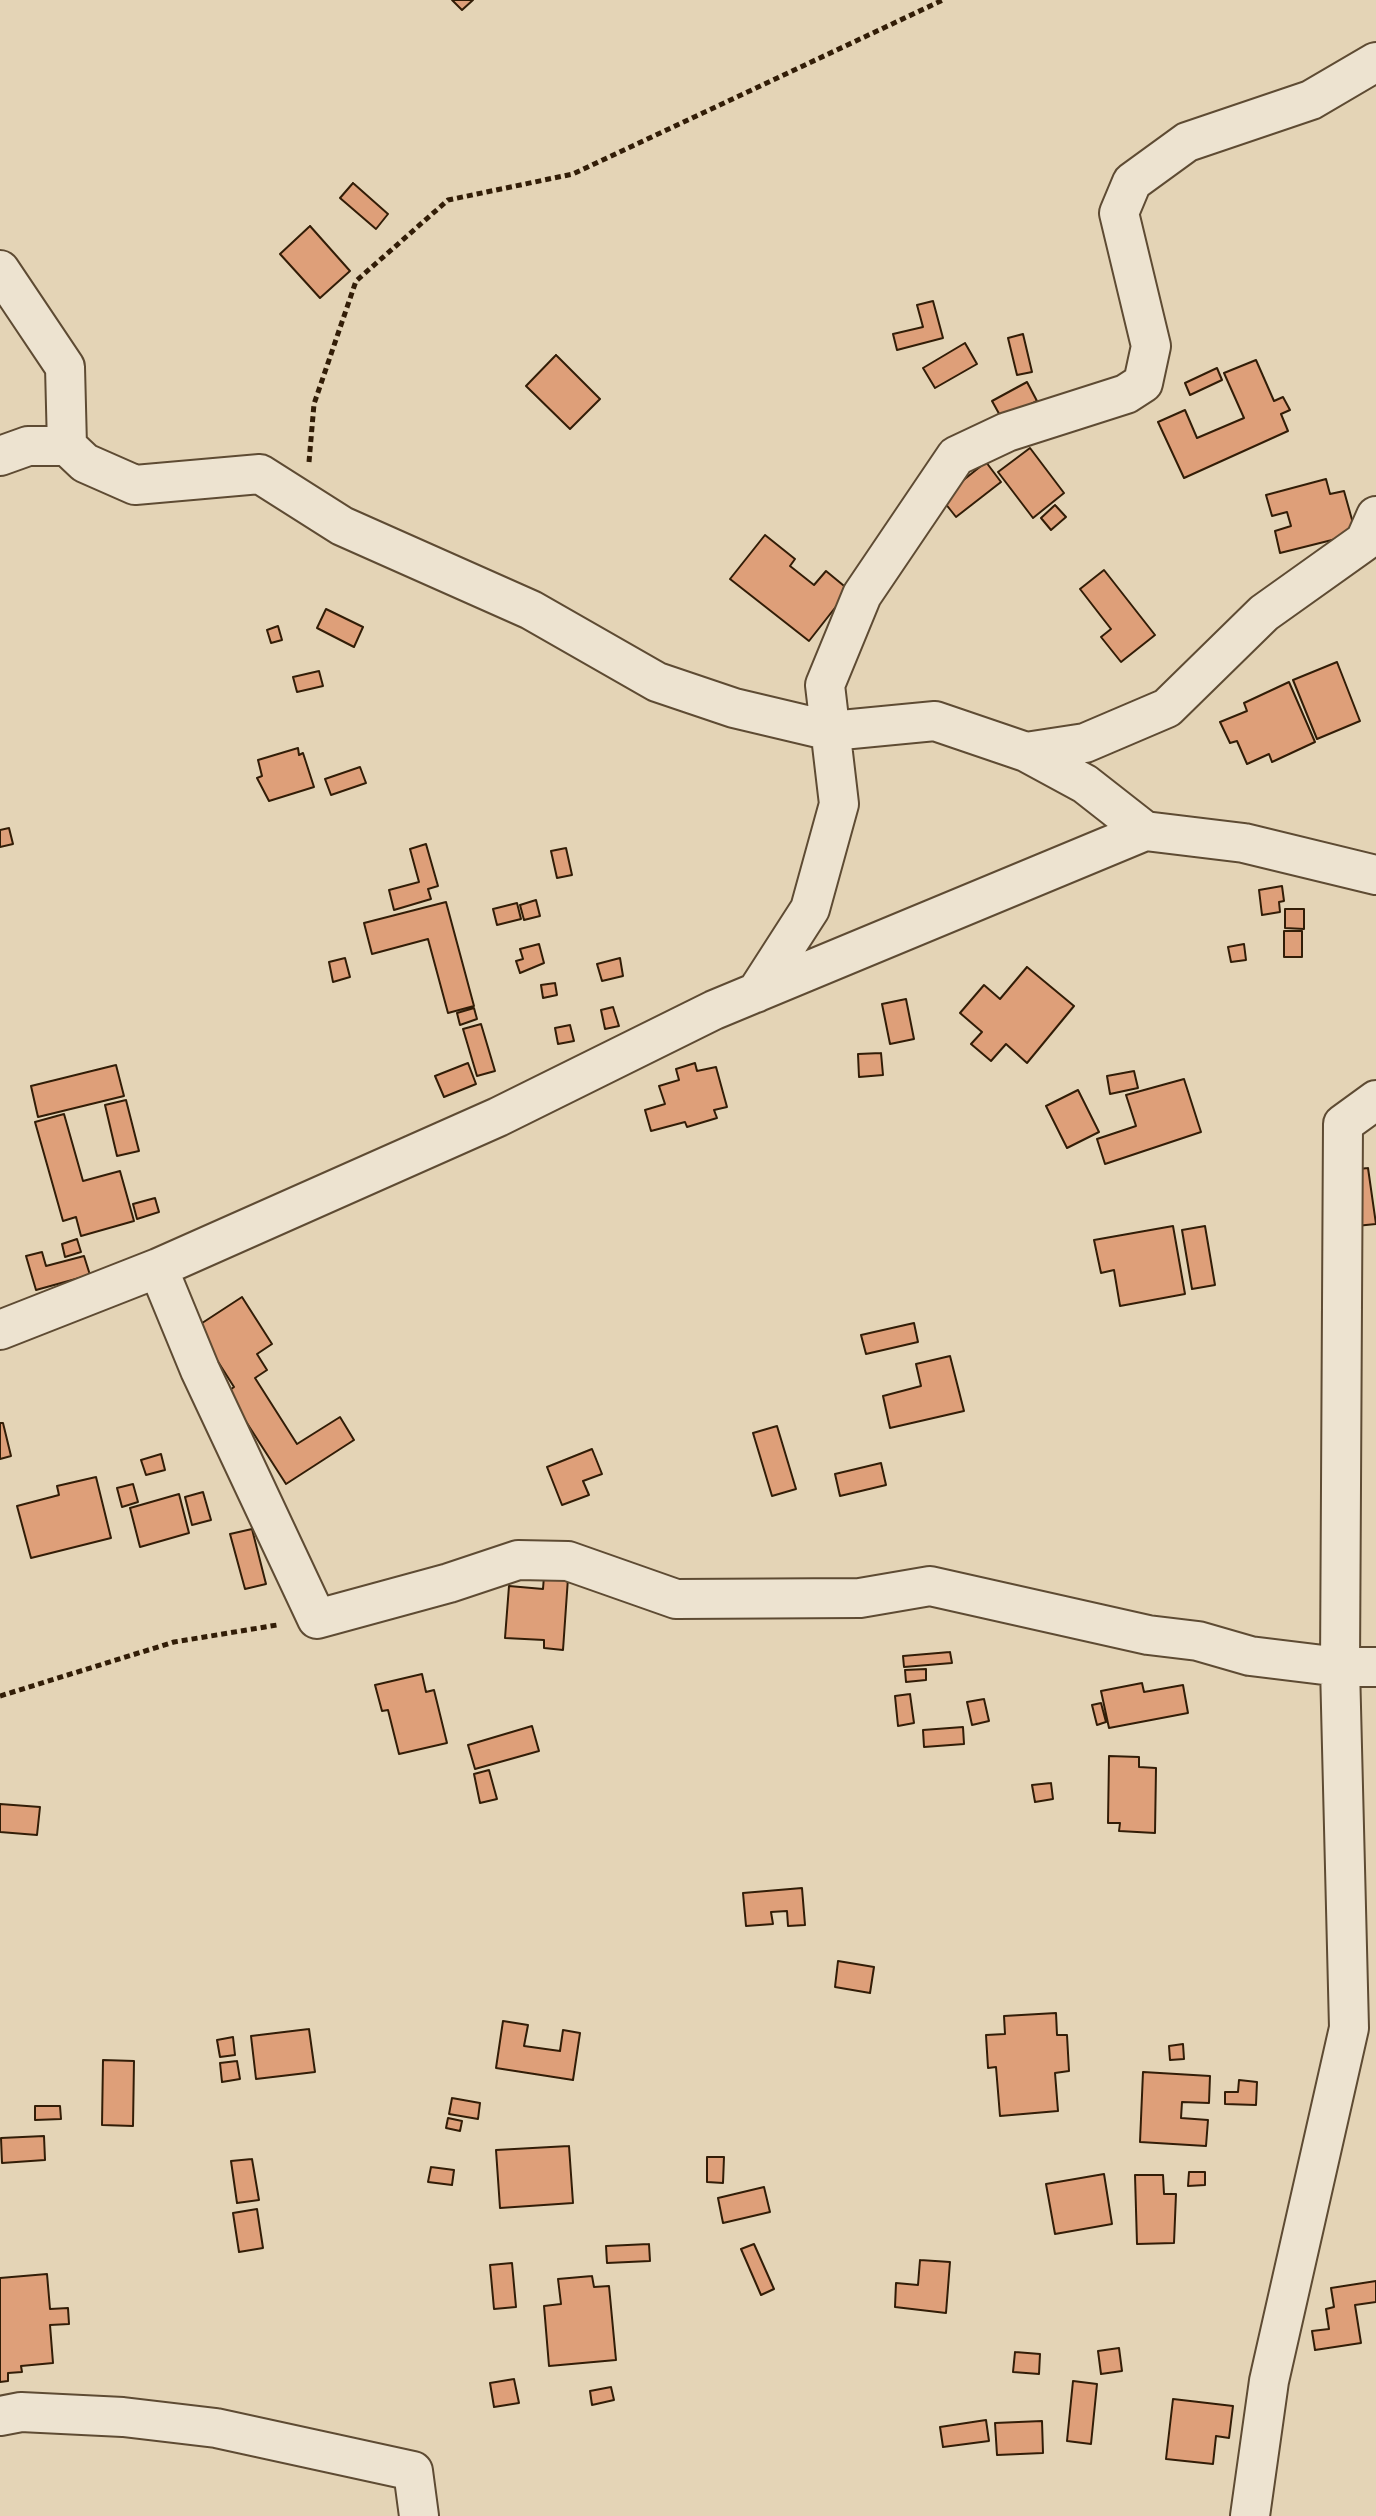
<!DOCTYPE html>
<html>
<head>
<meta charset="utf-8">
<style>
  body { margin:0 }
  canvas { display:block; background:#e4d4b6 }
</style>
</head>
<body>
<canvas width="1376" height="2516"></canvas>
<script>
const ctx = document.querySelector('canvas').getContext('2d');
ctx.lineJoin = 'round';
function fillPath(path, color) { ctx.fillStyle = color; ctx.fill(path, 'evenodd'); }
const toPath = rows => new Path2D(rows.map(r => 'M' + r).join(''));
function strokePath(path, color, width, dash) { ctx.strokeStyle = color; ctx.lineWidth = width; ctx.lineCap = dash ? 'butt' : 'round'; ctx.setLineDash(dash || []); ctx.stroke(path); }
const building = toPath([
  [452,0,473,0,462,10,452,0],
  [353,183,388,214,376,229,340,198,353,183],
  [310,226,350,271,320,298,280,254,310,226],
  [933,301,943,338,897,350,893,334,923,327,917,305,933,301],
  [1023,334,1032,372,1017,375,1008,338,1023,334],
  [965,343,977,364,935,388,923,368,965,343],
  [556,355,600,399,570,429,526,386,556,355],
  [1256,360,1274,401,1283,397,1290,410,1281,414,1288,431,1184,478,1158,422,1185,410,1197,438,1244,418,1224,373,1256,360],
  [1217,368,1222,380,1190,395,1185,383,1217,368],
  [1027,382,1037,401,1002,419,992,401,1027,382],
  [1030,448,1064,493,1033,518,998,472,1030,448],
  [986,462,1001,482,956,517,941,498,986,462],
  [1326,479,1330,494,1344,491,1356,534,1280,553,1275,531,1291,526,1287,512,1272,516,1266,495,1326,479],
  [1055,505,1066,517,1051,530,1041,518,1055,505],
  [765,535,795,559,790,566,814,585,826,571,849,590,809,641,730,579,765,535],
  [1104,570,1155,635,1121,662,1101,637,1111,629,1080,589,1104,570],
  [326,609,363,627,354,647,317,628,326,609],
  [278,626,282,640,271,643,267,630,278,626],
  [1337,662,1360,721,1317,739,1293,680,1337,662],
  [319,671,323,686,297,692,293,677,319,671],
  [1289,682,1315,742,1272,762,1269,754,1247,764,1237,741,1230,743,1220,722,1247,711,1244,703,1289,682],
  [298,748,299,755,303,753,314,787,269,801,257,778,262,776,258,760,298,748],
  [360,767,366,783,331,795,325,779,360,767],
  [9,828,13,844,0,847,0,830,9,828],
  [426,844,438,886,428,889,431,899,394,910,389,890,419,882,410,849,426,844],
  [566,848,572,875,557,878,551,851,566,848],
  [1282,886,1284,901,1279,902,1280,912,1262,915,1259,890,1282,886],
  [536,900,540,916,524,920,520,905,536,900],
  [446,902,474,1006,448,1013,428,939,372,954,364,923,446,902],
  [517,903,521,919,497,925,493,909,517,903],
  [1285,909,1304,909,1304,929,1285,928,1285,909],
  [1284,931,1302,931,1302,957,1284,957,1284,931],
  [539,944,544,963,520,973,516,961,523,959,520,949,539,944],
  [1244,944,1246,960,1231,962,1228,947,1244,944],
  [345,958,350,977,333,982,329,962,345,958],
  [620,958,623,976,602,981,597,964,620,958],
  [1027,967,1074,1006,1027,1063,1006,1044,991,1061,971,1044,982,1032,960,1013,984,985,1000,999,1027,967],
  [555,983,557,995,543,998,541,985,555,983],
  [906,999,914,1039,890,1044,882,1004,906,999],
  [613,1007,619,1026,605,1029,601,1010,613,1007],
  [474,1008,477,1019,460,1025,457,1013,474,1008],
  [481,1024,495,1071,477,1076,463,1029,481,1024],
  [570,1025,574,1041,558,1044,555,1028,570,1025],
  [881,1053,883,1075,859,1077,858,1054,881,1053],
  [468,1063,476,1084,444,1097,435,1076,468,1063],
  [695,1063,697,1071,716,1067,727,1107,714,1110,717,1118,687,1127,685,1122,651,1131,645,1110,665,1104,659,1086,679,1080,676,1069,695,1063],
  [116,1065,124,1096,38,1117,31,1086,116,1065],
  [1134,1071,1138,1088,1110,1094,1107,1076,1134,1071],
  [1184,1079,1201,1132,1105,1164,1097,1139,1136,1126,1126,1095,1184,1079],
  [1078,1090,1099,1132,1067,1148,1046,1106,1078,1090],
  [126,1100,139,1151,117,1156,105,1105,126,1100],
  [64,1114,83,1181,120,1171,134,1221,81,1236,76,1217,63,1221,35,1122,64,1114],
  [1368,1168,1376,1224,1356,1226,1350,1170,1368,1168],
  [155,1198,159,1212,137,1219,133,1204,155,1198],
  [1173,1226,1185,1294,1120,1306,1114,1270,1101,1273,1094,1240,1173,1226],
  [1205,1226,1215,1285,1192,1289,1182,1230,1205,1226],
  [77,1239,81,1252,65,1257,62,1244,77,1239],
  [42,1252,46,1266,84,1256,90,1275,36,1290,26,1256,42,1252],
  [242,1297,272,1344,257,1354,267,1370,255,1378,297,1444,340,1417,354,1440,286,1484,227,1392,234,1387,196,1327,242,1297],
  [914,1323,918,1342,866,1354,861,1335,914,1323],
  [950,1356,964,1411,890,1428,883,1396,921,1386,916,1364,950,1356],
  [0,1423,3,1423,11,1456,0,1459,0,1423],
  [777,1426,796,1489,772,1496,753,1433,777,1426],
  [592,1449,602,1474,583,1481,589,1495,562,1505,547,1467,592,1449],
  [161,1454,165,1470,146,1475,141,1460,161,1454],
  [881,1463,886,1485,840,1496,835,1474,881,1463],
  [96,1477,111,1538,31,1558,17,1506,59,1495,57,1486,96,1477],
  [133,1484,138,1502,122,1507,117,1488,133,1484],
  [203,1492,211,1520,192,1525,185,1497,203,1492],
  [179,1494,189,1533,140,1547,130,1508,179,1494],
  [252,1529,266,1584,245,1589,230,1534,252,1529],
  [544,1576,568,1578,563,1650,544,1648,544,1640,505,1638,509,1586,543,1589,544,1576],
  [950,1652,952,1663,904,1667,903,1656,950,1652],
  [926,1669,926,1680,906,1682,905,1670,926,1669],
  [422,1674,426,1692,434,1690,447,1743,399,1754,388,1710,382,1711,375,1685,422,1674],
  [1142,1683,1144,1692,1183,1685,1188,1713,1109,1728,1101,1691,1142,1683],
  [910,1694,914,1723,898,1726,895,1696,910,1694],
  [984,1699,989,1721,972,1725,967,1702,984,1699],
  [1101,1703,1106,1722,1097,1725,1092,1705,1101,1703],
  [532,1726,539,1751,475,1769,468,1745,532,1726],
  [963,1727,964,1744,924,1747,923,1730,963,1727],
  [1109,1756,1139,1757,1139,1767,1156,1768,1155,1833,1119,1831,1120,1823,1108,1823,1109,1756],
  [489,1770,497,1799,480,1803,474,1774,489,1770],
  [1051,1783,1053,1799,1035,1802,1032,1785,1051,1783],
  [0,1804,40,1807,37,1835,0,1832,0,1804],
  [802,1888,805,1925,788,1926,787,1911,771,1912,773,1924,746,1926,743,1893,802,1888],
  [838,1961,874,1967,870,1993,835,1987,838,1961],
  [1056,2013,1057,2035,1067,2035,1069,2071,1055,2073,1058,2111,1000,2116,996,2067,988,2068,986,2035,1005,2034,1004,2016,1056,2013],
  [503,2021,528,2025,524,2046,560,2051,563,2030,580,2033,573,2080,496,2068,503,2021],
  [309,2029,315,2072,256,2079,251,2036,309,2029],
  [233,2037,235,2055,220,2057,217,2040,233,2037],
  [1183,2044,1184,2059,1170,2060,1169,2046,1183,2044],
  [103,2060,134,2061,133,2126,102,2125,103,2060],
  [237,2061,240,2079,222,2082,220,2063,237,2061],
  [1143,2072,1210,2076,1209,2103,1182,2102,1181,2118,1208,2120,1206,2146,1140,2142,1143,2072],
  [1239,2080,1257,2082,1256,2105,1225,2104,1225,2092,1238,2092,1239,2080],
  [452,2098,480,2103,478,2119,449,2114,452,2098],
  [35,2106,60,2106,61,2119,35,2120,35,2106],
  [448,2118,462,2121,460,2131,446,2128,448,2118],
  [44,2136,45,2160,2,2163,1,2138,44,2136],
  [569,2146,573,2203,500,2208,496,2150,569,2146],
  [707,2157,724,2157,723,2183,707,2182,707,2157],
  [252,2159,259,2200,237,2203,231,2161,252,2159],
  [431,2167,454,2170,452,2185,428,2182,431,2167],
  [1189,2172,1205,2172,1205,2185,1188,2186,1189,2172],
  [1104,2174,1112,2224,1055,2234,1046,2184,1104,2174],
  [1135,2175,1163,2175,1164,2194,1176,2194,1174,2243,1137,2244,1135,2175],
  [764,2187,770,2212,723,2223,718,2198,764,2187],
  [257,2209,263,2248,239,2252,233,2213,257,2209],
  [649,2244,650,2261,607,2263,606,2246,649,2244],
  [754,2244,774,2289,761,2295,741,2249,754,2244],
  [920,2260,950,2262,946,2313,895,2307,896,2283,918,2285,920,2260],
  [512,2263,516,2307,494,2309,490,2265,512,2263],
  [47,2274,50,2309,68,2308,69,2324,50,2325,53,2363,21,2366,22,2372,8,2373,8,2381,0,2382,0,2278,47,2274],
  [592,2276,594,2287,609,2286,616,2360,549,2366,544,2306,561,2304,558,2279,592,2276],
  [1376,2281,1376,2302,1355,2305,1361,2343,1315,2350,1312,2331,1329,2329,1326,2309,1334,2307,1331,2288,1376,2281],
  [1119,2348,1122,2371,1101,2374,1098,2351,1119,2348],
  [1015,2352,1040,2354,1039,2374,1013,2372,1015,2352],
  [514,2379,519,2403,494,2407,490,2383,514,2379],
  [1073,2381,1097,2384,1091,2444,1067,2441,1073,2381],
  [611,2387,614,2400,592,2405,590,2391,611,2387],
  [1173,2399,1233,2406,1229,2438,1216,2436,1213,2464,1166,2459,1173,2399],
  [986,2420,989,2441,943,2447,940,2427,986,2420],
  [1042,2421,1043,2453,997,2455,995,2423,1042,2421]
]);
fillPath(building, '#de9f79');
strokePath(building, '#321d07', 2);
const street = toPath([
  [0,270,65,367,67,446,85,463,135,485,260,474,342,526,531,610,657,682,734,708,831,731,935,721,1026,752,1085,784,1145,831,1244,843,1376,875],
  [0,456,28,446,67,446],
  [1026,752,1085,743,1167,708,1264,613,1365,541,1376,516],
  [756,993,810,909,839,804,825,685,862,595,956,456,1007,432,1126,394,1143,383,1151,346,1119,213,1132,182,1187,142,1311,100,1376,62],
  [158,1268,200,1370,317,1619,449,1583,518,1560,568,1561,676,1599,860,1598,930,1586,1148,1635,1198,1641,1250,1656,1340,1667,1376,1667],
  [0,1330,158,1268,498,1117,714,1010,1145,831],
  [0,2416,21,2412,123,2417,216,2428,413,2471,419,2516],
  [1250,2516,1269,2381,1349,2028,1340,1667,1343,1124,1376,1100]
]);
strokePath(street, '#5e4b33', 42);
strokePath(toPath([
  [309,462,314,404,356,281,448,200,573,174,943,0],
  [0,1696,174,1642,277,1625]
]), '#321d07', 5, [6, 4]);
strokePath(street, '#ede3d0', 38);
</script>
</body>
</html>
